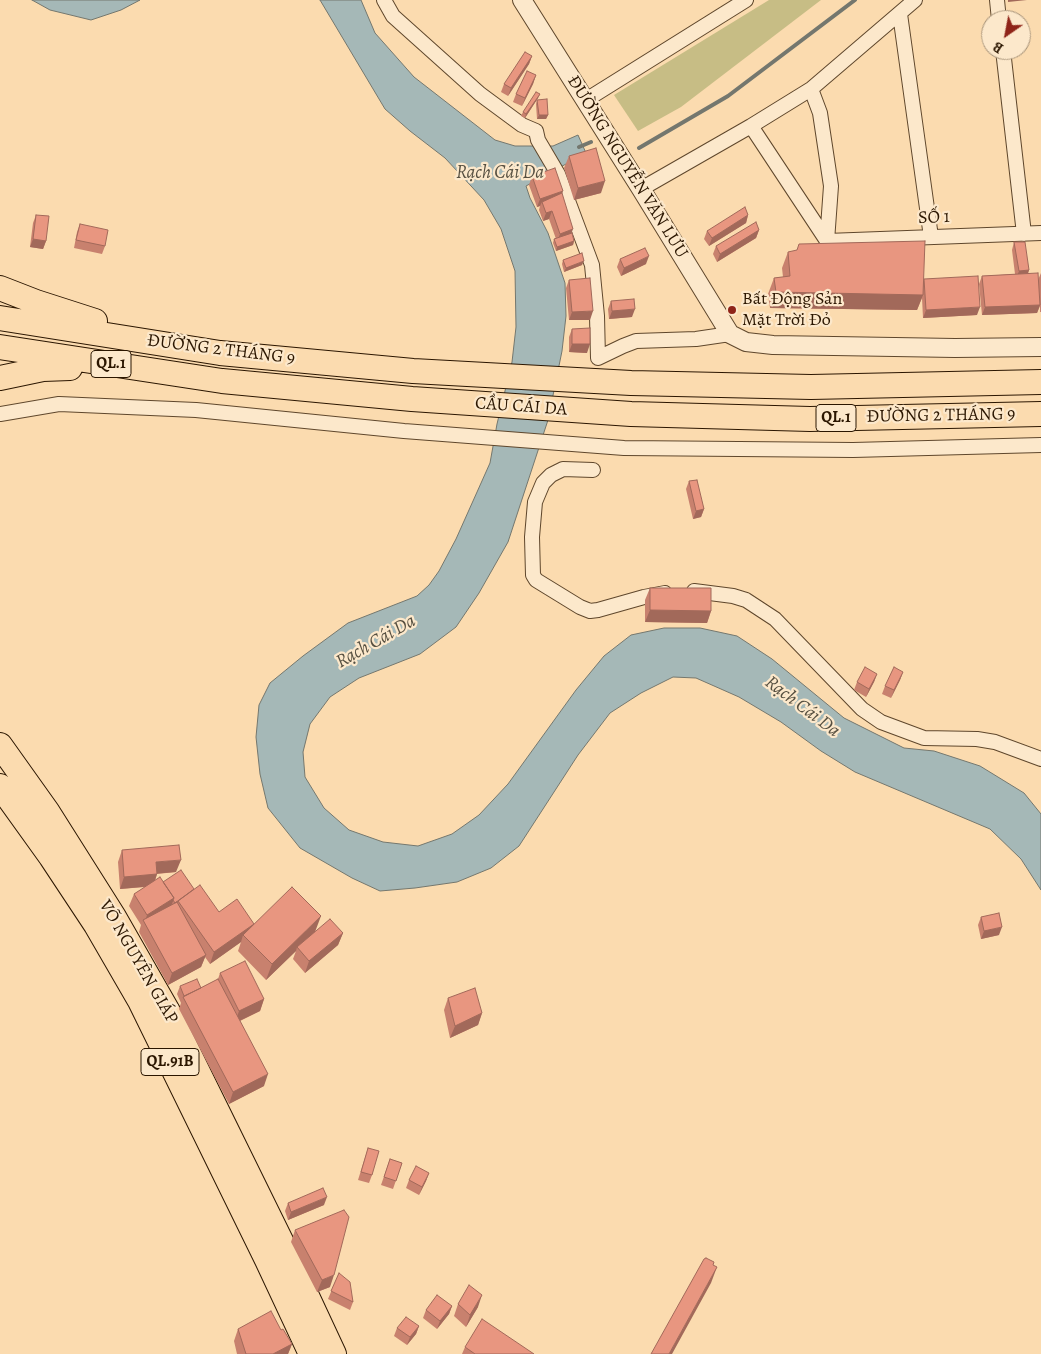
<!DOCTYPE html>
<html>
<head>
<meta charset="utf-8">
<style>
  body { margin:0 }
  #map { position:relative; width:1041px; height:1354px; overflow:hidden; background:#fbdbaf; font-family:Alegreya,serif }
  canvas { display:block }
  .north { position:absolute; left:981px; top:10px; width:50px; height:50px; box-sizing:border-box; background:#fce8cb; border:1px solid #a8947a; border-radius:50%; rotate:213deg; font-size:14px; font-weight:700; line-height:20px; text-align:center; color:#2b1600 }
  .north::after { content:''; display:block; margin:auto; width:18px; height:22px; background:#8f2418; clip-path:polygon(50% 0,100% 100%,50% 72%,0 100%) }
</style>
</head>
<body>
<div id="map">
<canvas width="1041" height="1354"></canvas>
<div class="north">B</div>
</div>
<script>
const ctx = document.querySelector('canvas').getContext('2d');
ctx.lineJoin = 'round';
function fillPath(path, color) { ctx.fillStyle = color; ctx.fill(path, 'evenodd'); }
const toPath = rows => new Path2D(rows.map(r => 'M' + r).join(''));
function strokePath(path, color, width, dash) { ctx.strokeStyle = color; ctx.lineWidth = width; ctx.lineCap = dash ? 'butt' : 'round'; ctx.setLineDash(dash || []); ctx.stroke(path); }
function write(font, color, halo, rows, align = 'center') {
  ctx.font = font + ' Alegreya,serif'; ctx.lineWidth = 4.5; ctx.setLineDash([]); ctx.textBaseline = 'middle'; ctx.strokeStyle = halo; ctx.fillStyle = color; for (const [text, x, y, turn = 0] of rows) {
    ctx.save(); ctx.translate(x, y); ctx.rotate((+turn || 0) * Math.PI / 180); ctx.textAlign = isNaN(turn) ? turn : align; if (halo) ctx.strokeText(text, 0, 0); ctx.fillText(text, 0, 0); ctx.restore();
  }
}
fillPath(toPath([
  [769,0,821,0,681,107,638,131,614,95]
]), '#c7bd85');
const water = toPath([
  [32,0,140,0,121,10,91,20,50,10,32,0],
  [320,0,361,0,375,33,414,77,495,140,515,146,553,146,578,135,586,153,526,186,530,198,548,233,565,283,566,316,562,351,548,420,508,542,479,593,456,627,420,654,359,678,330,697,310,724,303,752,305,777,324,808,349,830,383,842,418,846,452,834,479,815,508,784,576,690,604,656,631,635,664,628,700,628,737,636,772,659,844,718,904,748,934,751,980,766,1024,793,1041,814,1041,890,1021,859,990,829,855,772,821,751,781,722,739,697,696,678,673,677,641,693,610,713,578,755,519,846,491,868,457,882,415,888,380,891,352,878,300,848,268,808,260,774,256,737,259,705,270,683,303,656,348,623,417,596,429,585,439,571,456,539,490,463,497,424,512,362,516,327,515,271,501,229,484,200,445,158,410,131,385,109,320,0]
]);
fillPath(water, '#a5b8b7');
strokePath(water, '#74776e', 1);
strokePath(toPath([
  [579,147,591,142],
  [639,148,728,96,855,0]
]), '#74776e', 4);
const minor = toPath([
  [384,0,393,16,480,94,522,125,536,131,538,140,558,174,592,265,597,316,598,358,623,346,636,341,696,339,730,334],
  [997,0,999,20],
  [900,14,931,237],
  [1003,50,1024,234],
  [811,89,820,113,831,186,827,241],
  [586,100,746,0],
  [751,126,827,241],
  [641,189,751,126,811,89,915,0],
  [827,241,1041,233],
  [0,414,59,404,196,410,404,431,624,448,853,450,1041,445],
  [593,470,563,469,551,475,543,483,535,502,532,537,533,575,536,580,580,607,590,611,598,610,644,597,665,593],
  [694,591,733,596,746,600,775,619,862,709,881,722,924,738,977,739,995,742,1041,759]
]);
const tertiary = toPath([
  [522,0,641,189,730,334,746,342,773,345,955,348,1041,347]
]);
const trunk = toPath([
  [0,288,36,302,95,321],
  [0,318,220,353,413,371,631,383,811,387,1041,382],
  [0,347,222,381,412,399,631,414,810,419,1041,414],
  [0,378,43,369,70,368],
  [0,745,47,811,114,917,170,1015,286,1251,334,1354],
  [0,786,51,857,96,925,140,1001,267,1260,311,1354]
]);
strokePath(minor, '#5f472c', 16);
strokePath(tertiary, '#5f472c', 20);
strokePath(trunk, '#2b1600', 26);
strokePath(minor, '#fce8cb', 14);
strokePath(tertiary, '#fce8cb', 18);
strokePath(trunk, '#fbdbaf', 24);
fillPath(toPath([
  [532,56,529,64,508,96,501,92,504,84],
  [536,75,533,84,522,106,513,102,516,94],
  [540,94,538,98,525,118,521,116,523,112],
  [537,100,548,115,546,119,537,119,536,104],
  [569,156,601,193,574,200,564,168],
  [532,176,562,194,572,233,574,241,573,245,556,251,553,243,554,239,556,239,549,219,543,221,539,210,540,206,537,207,529,185],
  [36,215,46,241,43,249,30,247,33,223],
  [748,215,746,223,709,246,704,239,707,231],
  [80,224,105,246,102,254,74,248,77,232],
  [759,230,756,238,717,262,713,254,716,246],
  [1014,242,1029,270,1028,274,1038,280,1041,273,1041,312,1040,312,1040,306,1037,313,982,315,979,284,982,276,1015,274,1012,250],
  [788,252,923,280,977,315,923,318,922,298,917,310,770,308,768,294,774,278,783,277,782,268],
  [620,259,646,264,621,276,617,267],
  [563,260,582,265,564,272,562,264],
  [569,280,590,320,569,320,566,288],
  [611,301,632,317,609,319,608,309],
  [572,329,587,353,569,352,569,337],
  [689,481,704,509,701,517,693,519,686,489],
  [650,588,711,611,707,623,645,622,645,600],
  [903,672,900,680,891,698,882,694,885,686],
  [877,674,874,682,866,697,854,690,857,682],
  [122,850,176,872,157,874,155,881,194,889,219,912,254,924,253,925,315,932,343,933,338,945,305,973,293,959,296,951,266,980,238,951,241,942,210,964,205,957,201,967,168,985,139,932,141,925,129,906,134,894,145,887,120,889,118,862],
  [981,917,999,935,981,939,978,925],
  [220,973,264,999,260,1011,240,1021,264,1086,229,1104,179,1009,181,1003,177,994,180,986,201,988,218,979],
  [448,998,482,1013,478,1025,450,1038,444,1010],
  [368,1148,372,1175,369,1183,358,1180],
  [390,1159,402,1163,393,1189,381,1185],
  [429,1173,426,1181,419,1195,406,1188,409,1180],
  [288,1203,324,1205,288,1220,285,1211],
  [295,1230,330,1287,317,1292,291,1242],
  [339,1273,353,1302,350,1310,328,1299],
  [458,1304,478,1307,466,1327,454,1316],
  [452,1306,449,1314,437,1329,423,1318,426,1310],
  [419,1326,416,1334,407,1345,394,1336,397,1328],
  [238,1329,281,1330,292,1344,288,1354,237,1354,234,1341],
  [465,1347,534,1354,462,1354]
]), '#c8816e');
fillPath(toPath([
  [1008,0,1027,0,1008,2],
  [532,56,529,64,508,96,511,88],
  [536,75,533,84,522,106,525,98],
  [540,94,538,98,525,118,526,114],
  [539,115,548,115,546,119,537,119],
  [605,181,601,193,574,200,578,188],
  [563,191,560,199,542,202,540,206,537,207,540,199],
  [552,211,549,219,543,221,546,213],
  [748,215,746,223,709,246,712,238],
  [573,229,570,237,557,242,560,234],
  [759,230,756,238,717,262,720,254],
  [33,239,46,241,43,249,30,247],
  [574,241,573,245,556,251,557,247],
  [649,256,646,264,621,276,624,268],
  [584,261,582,265,564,272,566,268],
  [1029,270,1026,278,1016,279,1019,271],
  [776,292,923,295,917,310,770,308],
  [1040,305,1037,313,982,315,985,307],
  [980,307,977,315,923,318,926,310],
  [635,309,632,317,609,319,612,311],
  [593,311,590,320,569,320,572,312],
  [572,344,590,344,587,353,569,352],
  [704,509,701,517,693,519,696,511],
  [650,610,711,611,707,623,645,622],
  [903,672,900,680,891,698,894,690],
  [877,674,874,682,866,697,869,689],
  [181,860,176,872,152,874,156,862],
  [157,874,153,886,120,889,124,877],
  [174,898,170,910,145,922,147,915],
  [321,916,315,932,297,947,296,951,266,980,272,964],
  [254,924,249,936,243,935,241,942,210,964,214,952],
  [1002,927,999,935,981,939,984,931],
  [343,933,338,945,305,973,309,961],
  [206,955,201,967,168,985,172,973],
  [264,999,260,1011,235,1023,239,1011],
  [482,1013,478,1025,450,1038,455,1026],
  [268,1074,264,1086,229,1104,233,1092],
  [429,1173,426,1181,419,1195,422,1187],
  [327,1197,324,1205,288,1220,291,1212],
  [717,1267,711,1283,672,1354,669,1354],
  [334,1275,330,1287,317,1292,322,1280],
  [482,1295,478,1307,466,1327,470,1315],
  [452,1306,449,1314,437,1329,440,1321],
  [419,1326,416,1334,407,1345,410,1337],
  [292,1344,288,1354,273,1354]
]), '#a2695a');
const building = toPath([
  [525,52,532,56,511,88,504,84,525,52],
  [527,71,536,75,525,98,516,94,527,71],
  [536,92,540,94,526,114,523,112,536,92],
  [547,99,548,115,539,115,537,100,547,99],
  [596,148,605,181,578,188,569,156,596,148],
  [555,168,563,191,540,199,532,176,555,168],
  [562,193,573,229,560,234,552,211,546,213,542,202,562,193],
  [745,207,748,215,712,238,707,231,745,207],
  [36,215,49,216,46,241,33,239,36,215],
  [756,222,759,230,720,254,716,246,756,222],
  [80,224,108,230,105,246,76,240,80,224],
  [572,233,574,241,557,247,554,239,572,233],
  [925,241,923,295,776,292,774,278,790,276,788,252,797,250,799,244,925,241],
  [1014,242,1025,242,1029,270,1019,271,1014,242],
  [645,248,649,256,624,268,620,259,645,248],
  [582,253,584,261,566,268,563,260,582,253],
  [1038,273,1040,305,985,307,982,276,1038,273],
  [978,276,980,307,926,310,924,279,978,276],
  [590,278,593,311,572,312,569,280,590,278],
  [634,299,635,309,612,311,611,301,634,299],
  [590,328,590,344,572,344,572,329,590,328],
  [697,480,704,509,696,511,689,481,697,480],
  [650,588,711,588,711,611,650,610,650,588],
  [865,667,877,674,869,689,857,682,865,667],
  [894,667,903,672,894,690,885,686,894,667],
  [179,845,181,860,156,862,157,874,124,877,122,850,179,845],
  [181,870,194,889,175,903,173,900,174,898,163,882,181,870],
  [160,877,174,898,147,915,134,894,160,877],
  [200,885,219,912,237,899,254,924,214,952,178,901,200,885],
  [292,887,321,916,272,964,243,935,292,887],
  [177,902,206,955,172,973,143,920,177,902],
  [999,913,1002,927,984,931,981,917,999,913],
  [330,919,343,933,309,961,297,947,330,919],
  [245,961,264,999,239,1011,220,973,245,961],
  [197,979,201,988,184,996,180,986,197,979],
  [218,979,268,1074,233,1092,183,997,218,979],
  [475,988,482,1013,455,1026,448,998,475,988],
  [368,1148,379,1151,372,1175,361,1172,368,1148],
  [390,1159,402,1163,396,1181,384,1177,390,1159],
  [416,1166,429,1173,422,1187,409,1180,416,1166],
  [323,1188,327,1197,291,1212,288,1203,323,1188],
  [344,1210,349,1217,334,1275,322,1280,295,1230,344,1210],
  [706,1258,714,1262,713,1265,717,1267,669,1354,651,1354,704,1259,706,1258],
  [339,1273,350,1282,353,1302,331,1291,339,1273],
  [469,1285,482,1295,470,1315,458,1304,469,1285],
  [437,1295,452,1306,440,1321,426,1310,437,1295],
  [271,1311,281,1330,283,1329,292,1344,273,1354,246,1354,238,1329,271,1311],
  [406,1317,419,1326,410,1337,397,1328,406,1317],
  [482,1319,534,1354,475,1354,465,1347,482,1319]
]);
fillPath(building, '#e89680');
strokePath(building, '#a2695a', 1);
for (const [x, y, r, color] of [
  [732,310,5,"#8f2418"]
]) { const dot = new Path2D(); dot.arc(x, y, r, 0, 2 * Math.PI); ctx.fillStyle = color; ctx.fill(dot); strokePath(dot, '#fce8cb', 2); }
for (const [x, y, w] of [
  [111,364,40],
  [836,418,40],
  [170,1062,58]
]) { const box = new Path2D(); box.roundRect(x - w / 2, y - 13.5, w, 27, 4); ctx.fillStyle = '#fce8cb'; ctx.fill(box); strokePath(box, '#2b1600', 1); }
write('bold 16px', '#2b1600', null, [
  ["QL.1",111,364],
  ["QL.1",836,418],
  ["QL.91B",170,1062]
]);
write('18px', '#2b1600', '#fce8cb', [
  ["ĐƯỜNG NGUYỄN VĂN LƯU",627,167,58],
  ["SỐ 1",934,218,-2],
  ["ĐƯỜNG 2 THÁNG 9",221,350,7],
  ["CẦU CÁI DA",521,407,4],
  ["ĐƯỜNG 2 THÁNG 9",941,416,-1],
  ["VÕ NGUYÊN GIÁP",138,962,60]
]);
write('18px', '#2b1600', '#fce8cb', [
  ["Bất Động Sản",742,300],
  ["Mặt Trời Đỏ",742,321]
], 'left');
write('italic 19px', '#564f40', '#fce8cb', [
  ["Rạch Cái Da",500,173],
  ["Rạch Cái Da",376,642,-30],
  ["Rạch Cái Da",802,707,37]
]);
</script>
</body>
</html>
